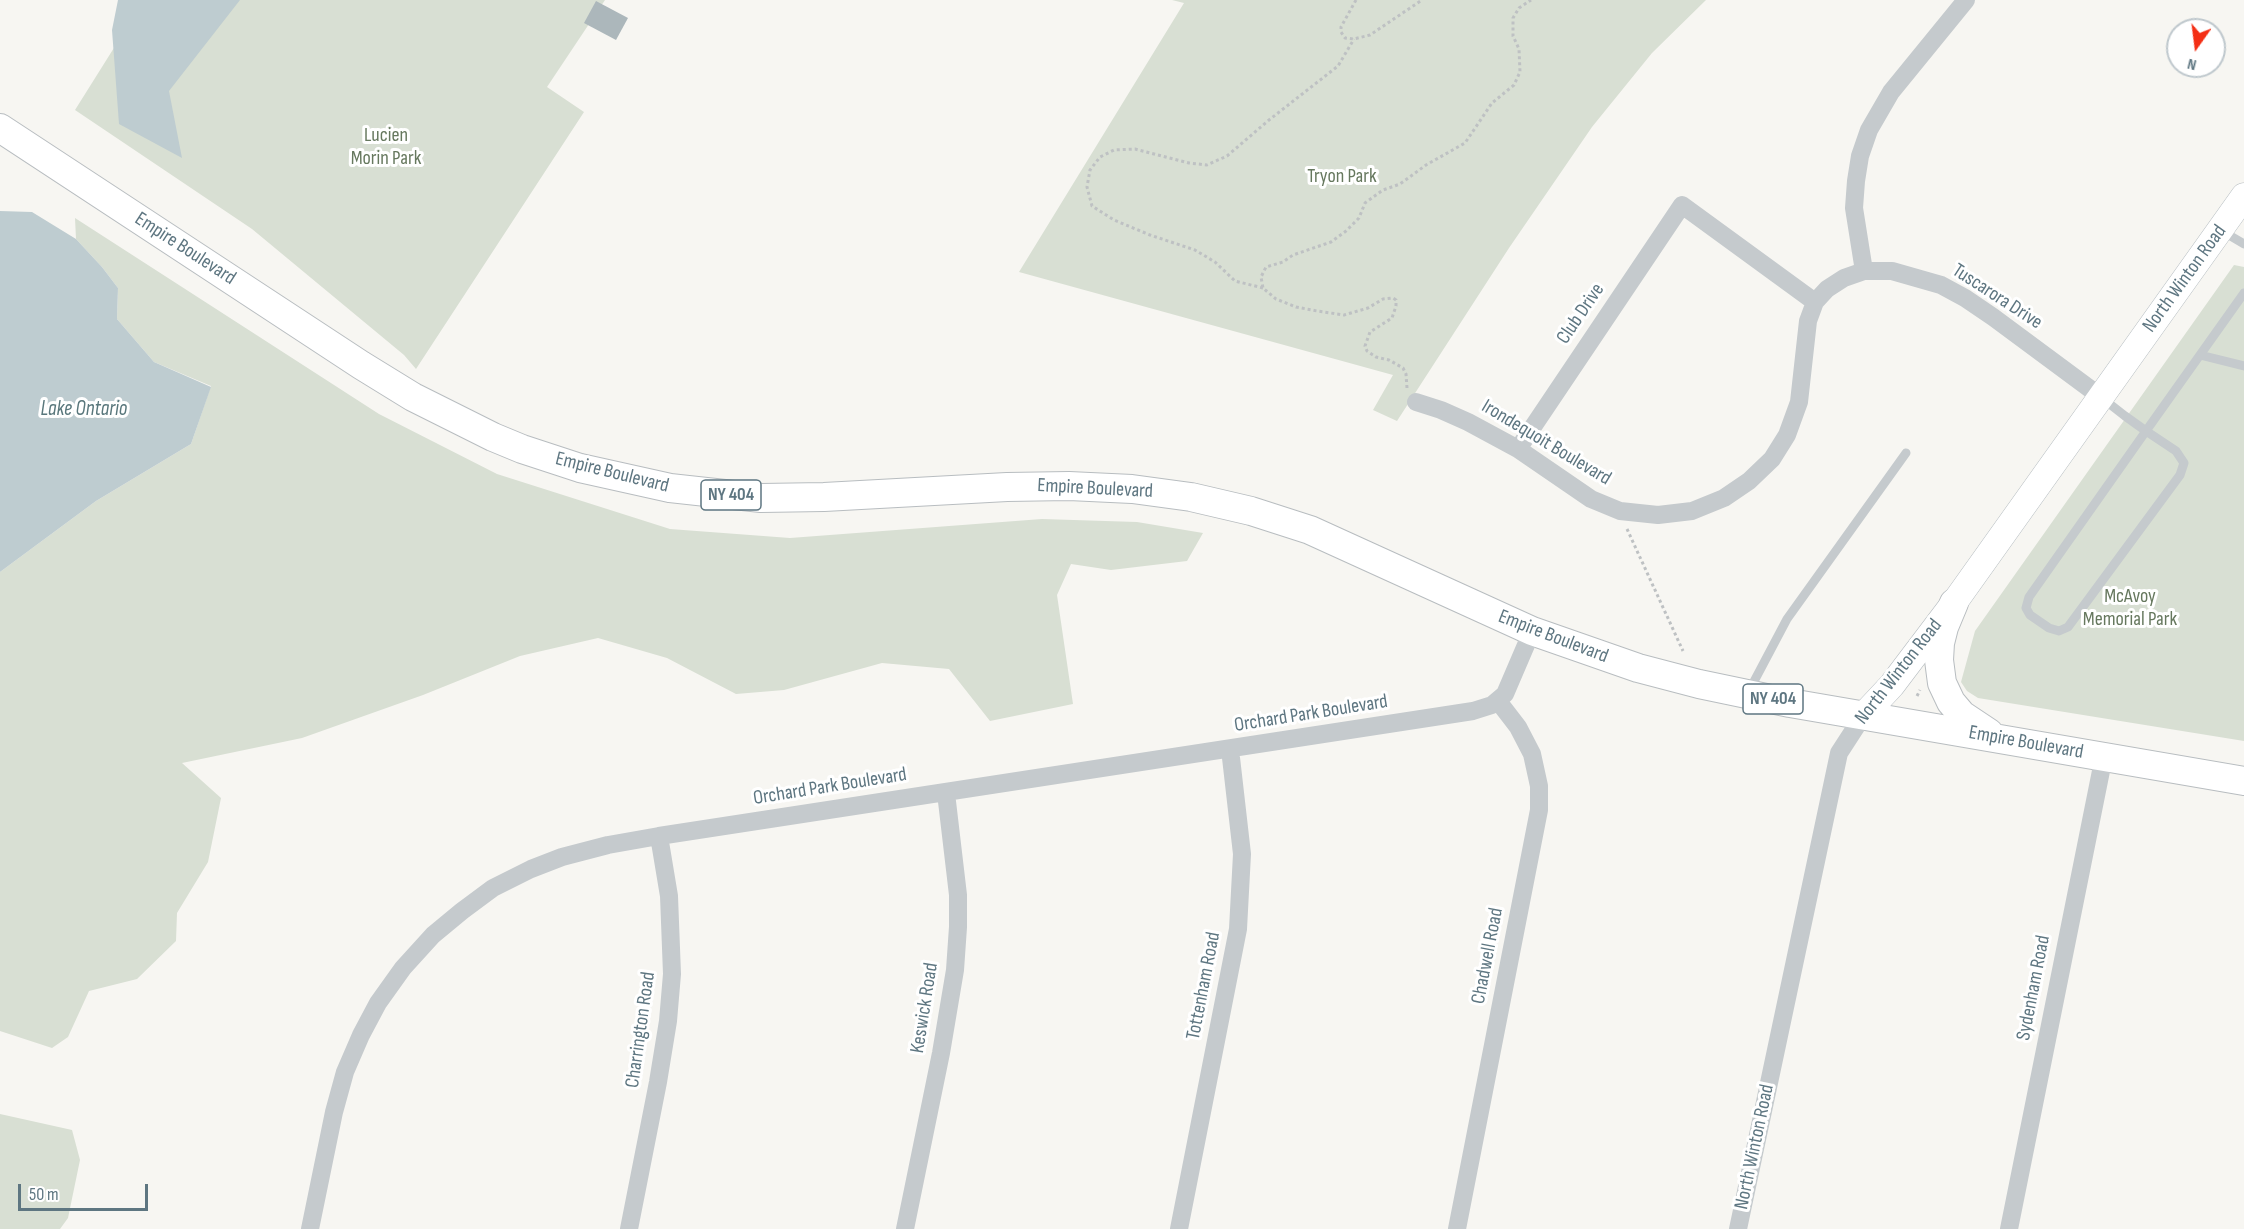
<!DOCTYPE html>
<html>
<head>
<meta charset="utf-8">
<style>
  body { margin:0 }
  #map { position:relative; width:2244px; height:1229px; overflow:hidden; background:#f7f6f2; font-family:"Sofia Sans Condensed",sans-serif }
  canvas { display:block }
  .north { position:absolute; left:2166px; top:18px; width:60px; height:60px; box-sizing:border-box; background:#fff; border:2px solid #bfc8cd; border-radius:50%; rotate:194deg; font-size:16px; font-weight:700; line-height:24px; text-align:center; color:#5e7681 }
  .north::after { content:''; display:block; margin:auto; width:21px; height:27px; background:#f42f15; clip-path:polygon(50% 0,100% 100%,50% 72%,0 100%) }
  .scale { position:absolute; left:18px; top:1184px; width:130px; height:27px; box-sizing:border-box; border:3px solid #5e7681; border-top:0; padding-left:8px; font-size:18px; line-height:21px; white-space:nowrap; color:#5e7681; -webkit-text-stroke:4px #fff; paint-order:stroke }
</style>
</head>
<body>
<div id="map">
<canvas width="2244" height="1229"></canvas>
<div class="north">N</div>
<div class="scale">50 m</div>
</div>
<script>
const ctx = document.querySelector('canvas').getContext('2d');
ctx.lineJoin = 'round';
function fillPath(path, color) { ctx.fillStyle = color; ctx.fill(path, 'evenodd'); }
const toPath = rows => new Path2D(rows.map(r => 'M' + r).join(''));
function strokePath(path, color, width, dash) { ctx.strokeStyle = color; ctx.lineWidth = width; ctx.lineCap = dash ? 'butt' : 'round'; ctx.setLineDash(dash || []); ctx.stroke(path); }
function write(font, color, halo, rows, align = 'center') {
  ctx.font = font + ' "Sofia Sans Condensed",sans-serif'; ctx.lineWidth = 6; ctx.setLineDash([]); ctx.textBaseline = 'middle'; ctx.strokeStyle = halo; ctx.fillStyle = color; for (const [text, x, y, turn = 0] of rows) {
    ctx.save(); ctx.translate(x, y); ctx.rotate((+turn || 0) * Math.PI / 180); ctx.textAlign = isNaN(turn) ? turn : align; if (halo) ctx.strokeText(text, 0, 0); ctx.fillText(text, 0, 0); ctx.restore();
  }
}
fillPath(toPath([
  [144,0,605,0,547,87,584,112,416,369,404,355,252,229,75,110],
  [1172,0,1706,0,1652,53,1592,127,1509,248,1397,421,1373,410,1393,375,1019,272,1184,3],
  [75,218,379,414,497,474,670,529,790,538,1042,519,1137,522,1203,533,1187,561,1111,570,1071,564,1057,595,1073,704,990,721,949,669,882,663,784,690,736,694,667,658,598,638,520,656,423,695,302,738,182,763,221,798,208,862,177,913,176,941,137,979,89,991,68,1037,52,1048,0,1031,0,572,96,501,191,444,211,386,154,362,117,319,118,288,102,267,76,239],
  [2234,265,2244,267,2244,741,1978,698,1967,691,1961,682,1975,631],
  [0,1114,72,1130,80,1160,68,1218,60,1229,0,1229]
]), '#d8dfd3');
fillPath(toPath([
  [118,0,240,0,169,91,182,158,119,124,112,30],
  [0,211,32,212,76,239,102,267,118,288,117,319,154,362,211,387,191,444,96,501,0,572]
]), '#beccd0');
fillPath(toPath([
  [596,1,628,18,616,40,584,23]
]), '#acb7bb');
const secondary = toPath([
  [1863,716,1892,685,1954,603,2244,196]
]);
const primary = toPath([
  [0,128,361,365,413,397,493,437,522,449,580,468,670,488,761,498,824,497,1007,487,1069,486,1132,489,1191,497,1251,511,1310,530,1532,631,1638,668,1699,684,1790,703,2244,781],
  [1954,603,1944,627,1940,643,1939,660,1942,683,1951,702,1962,715,1989,733]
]);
strokePath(secondary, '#b5bcc0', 27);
strokePath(primary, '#b8bdc0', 30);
strokePath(toPath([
  [1356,0,1341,27,1341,32,1345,38,1354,39,1370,35,1422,0],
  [1263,288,1235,281,1215,262,1195,250,1150,235,1114,220,1092,206,1087,187,1090,170,1100,157,1114,150,1135,149,1189,163,1207,165,1227,156,1269,120,1338,66,1354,39],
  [1407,388,1406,374,1403,368,1389,360,1376,357,1367,351,1365,346,1370,332,1392,318,1396,306,1396,300,1393,298,1383,299,1368,308,1344,315,1317,311,1296,307,1276,299,1263,288,1261,277,1266,267,1283,262,1293,255,1331,242,1346,231,1359,218,1365,203,1383,190,1400,184,1426,165,1465,143,1492,103,1514,85,1520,72,1519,49,1513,36,1513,18,1519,8,1531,0],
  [1627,529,1683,651],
  [1917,696,1920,690]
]), '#bec1c3', 3, [3, 3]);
strokePath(toPath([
  [2222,231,2244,244],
  [2200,355,2244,366],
  [2102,398,2125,416,2146,431,2176,451,2184,463,2180,475,2068,627,2059,631,2049,628,2030,615,2026,608,2029,597,2146,431,2244,293],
  [1750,689,1787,619,1906,453]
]), '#c5cacd', 9);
strokePath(toPath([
  [1864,271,1854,208,1856,181,1860,156,1869,130,1891,92,1966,0],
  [1416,402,1441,410,1468,422,1518,449,1591,499,1620,511,1658,515,1692,511,1724,498,1749,481,1772,459,1787,435,1799,402,1808,321,1815,302,1827,289,1844,278,1864,271,1892,271,1941,285,1965,298,1993,317,2101,397],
  [1518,449,1682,205,1815,302],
  [310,1229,334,1112,345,1072,361,1035,378,1003,403,968,433,935,462,911,493,888,531,869,562,857,608,845,659,836,1473,711,1492,705,1505,694,1532,631],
  [629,1229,658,1082,668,1021,672,974,669,896,659,836],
  [905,1229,941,1053,955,970,958,927,958,895,946,793],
  [1179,1229,1238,929,1242,854,1230,749],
  [1457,1229,1539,810,1539,786,1532,754,1518,727,1498,701],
  [1738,1229,1839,753,1863,716],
  [2009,1229,2104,756]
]), '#c5cacd', 18);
strokePath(secondary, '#fff', 26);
strokePath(primary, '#fff', 28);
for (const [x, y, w] of [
  [731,495,60],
  [1773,699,60]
]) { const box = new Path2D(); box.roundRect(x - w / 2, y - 15, w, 30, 4.5); ctx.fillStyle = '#fff'; ctx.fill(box); strokePath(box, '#5e7681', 1.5); }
write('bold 18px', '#5e7681', null, [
  ["NY 404",731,495],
  ["NY 404",1773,699]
]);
write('20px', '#66785e', '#fff', [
  ["Lucien",386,136],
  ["Morin Park",386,159],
  ["Tryon Park",1342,177],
  ["McAvoy",2130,597],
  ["Memorial Park",2130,620]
]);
write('20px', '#5e7681', '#fff', [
  ["Empire Boulevard",185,249,33],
  ["North Winton Road",2185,279,-54],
  ["Tuscarora Drive",1997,297,33],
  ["Club Drive",1581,314,-56],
  ["Irondequoit Boulevard",1546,443,31],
  ["Empire Boulevard",612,473,14],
  ["Empire Boulevard",1095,489,3],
  ["Empire Boulevard",1553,637,21],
  ["North Winton Road",1899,672,-52],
  ["Orchard Park Boulevard",1311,714,-9],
  ["Empire Boulevard",2026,743,10],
  ["Orchard Park Boulevard",830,787,-9],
  ["Chadwell Road",1488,956,-79],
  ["Tottenham Road",1204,986,-79],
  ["Sydenham Road",2034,988,-79],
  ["Keswick Road",925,1008,-81],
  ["Charrington Road",641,1030,-82],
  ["North Winton Road",1755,1147,-78]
]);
write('italic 21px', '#59777c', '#fff', [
  ["Lake Ontario",84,410]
]);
</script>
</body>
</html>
